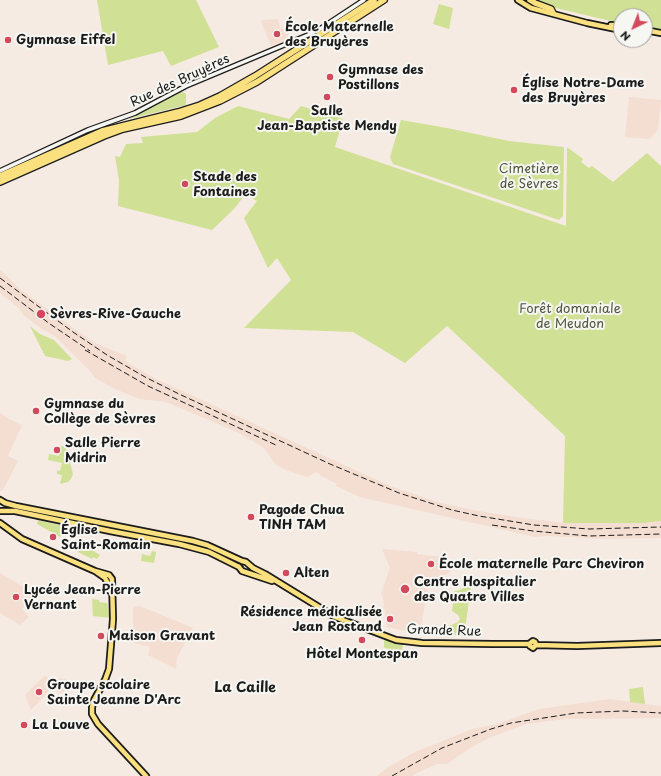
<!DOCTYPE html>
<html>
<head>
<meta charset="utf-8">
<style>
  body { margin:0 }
  #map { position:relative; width:661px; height:776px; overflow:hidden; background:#f5ebe3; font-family:"Playpen Sans",sans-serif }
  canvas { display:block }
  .north { position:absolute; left:613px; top:8px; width:40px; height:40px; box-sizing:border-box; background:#f6f6f2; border:1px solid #9f9f9c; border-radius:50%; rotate:223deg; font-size:11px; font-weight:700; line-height:16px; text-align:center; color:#1c1c1c }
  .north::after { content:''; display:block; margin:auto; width:14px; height:18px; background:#d1495b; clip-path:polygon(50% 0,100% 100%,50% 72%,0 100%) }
</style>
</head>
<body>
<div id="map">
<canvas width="661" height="776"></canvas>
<div class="north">N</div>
</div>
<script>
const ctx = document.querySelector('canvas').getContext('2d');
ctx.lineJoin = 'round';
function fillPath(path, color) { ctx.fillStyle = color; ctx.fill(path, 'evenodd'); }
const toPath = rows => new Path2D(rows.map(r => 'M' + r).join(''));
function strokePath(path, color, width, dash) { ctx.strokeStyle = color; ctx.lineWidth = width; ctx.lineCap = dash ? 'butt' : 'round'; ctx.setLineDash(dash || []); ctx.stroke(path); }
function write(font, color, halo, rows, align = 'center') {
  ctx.font = font + ' "Playpen Sans",sans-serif'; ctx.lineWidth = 4; ctx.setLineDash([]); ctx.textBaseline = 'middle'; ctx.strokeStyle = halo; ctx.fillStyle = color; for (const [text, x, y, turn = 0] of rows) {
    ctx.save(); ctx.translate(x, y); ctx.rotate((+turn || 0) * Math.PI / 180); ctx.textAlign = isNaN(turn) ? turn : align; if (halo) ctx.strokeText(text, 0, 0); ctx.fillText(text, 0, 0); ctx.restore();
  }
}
fillPath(toPath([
  [278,19,280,29,286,28,289,39,271,46,261,22,262,20],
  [629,97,661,100,658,129,650,139,625,137],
  [0,270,9,278,21,290,73,328,95,343,127,356,125,361,156,379,390,486,437,502,473,510,515,517,563,523,643,523,661,521,661,538,606,539,548,536,535,537,360,497,336,486,337,484,321,476,317,472,307,477,288,471,276,465,264,448,239,433,166,402,140,399,115,389,95,378,89,370,55,336,42,329,23,315,20,309,0,293],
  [0,413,9,419,22,425,8,456,18,461,3,490,0,491],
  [382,549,417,552,417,554,443,557,443,559,447,560,447,567,451,568,450,572,443,576,443,579,430,577,420,632,407,630,405,631,387,627,383,597,381,593,390,568],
  [0,573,34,593,28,603,22,609,29,617,20,625,0,613],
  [140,606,193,628,177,658,176,669,148,655,150,647,134,643,135,640,133,639,133,607],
  [45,675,51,681,53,681,54,683,60,678,68,680,66,685,68,690,58,694,55,686,52,686,52,688,31,710,25,695],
  [610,699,661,706,661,718,565,719,526,724,489,738,470,748,447,764,437,764,421,771,412,776,377,776,388,767,415,752,472,729,497,724,539,709]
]), '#f4ddd1');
fillPath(toPath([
  [97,0,196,0,219,47,171,66,163,51,108,65],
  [535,0,661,0,661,29,645,26,645,16,621,16,621,23,606,20,539,4],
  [439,4,453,8,449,29,433,24],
  [180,92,183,92,186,94,186,105,129,119],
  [238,106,289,119,301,106,343,119,335,147,566,226,567,147,583,159,581,162,589,168,592,166,613,182,647,153,661,166,661,521,643,523,563,523,565,436,447,326,405,363,353,332,244,328,291,280,277,258,268,268,244,218,257,201,247,195,250,188,234,209,212,230,118,206,119,180,115,156,120,157,126,144,143,143,141,137,197,132,215,118],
  [401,120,447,128,509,141,564,147,563,216,559,220,393,164,390,157],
  [30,326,40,334,54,340,72,359,68,361,45,356],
  [61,446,66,447,73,474,71,479,68,482,60,484,62,475,57,474,57,470,60,471,62,463,48,460,49,454,59,456],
  [38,520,63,526,65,530,64,534,63,533,60,537,37,524],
  [82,544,100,555,97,559,93,557,92,559,78,552],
  [152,551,156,552,154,563,141,561,142,554,150,556],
  [464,586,471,587,464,636,448,634,449,626,458,622,460,619,458,615,452,611,454,596,453,592,462,589],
  [92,599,99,600,99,602,107,603,110,618,93,616],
  [384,639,403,644,402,650,400,651,385,648,384,647],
  [643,687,645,704,630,702,629,689]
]), '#d0e094');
const minor = toPath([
  [0,171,88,130,135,113,186,86,308,35,320,29,364,0]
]);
const major = toPath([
  [518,0,531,8,587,23,621,30],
  [611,25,621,26],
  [645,30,661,33],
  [0,500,5,503,16,506,193,541,207,545,242,561,246,562,253,568,265,574,335,617,396,640,422,643,493,644,529,644,533,641,535,642,536,645],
  [0,511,15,511,110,531,179,544,209,552,239,567],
  [0,523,22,539,95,571,105,578,110,587,110,591],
  [239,567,242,571,272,581],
  [95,571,109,575,112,579,113,619,109,669,105,680,93,702,92,708,92,714,98,724,146,776],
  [529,644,530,646,533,648,536,645,577,646,661,643]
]);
const highway = toPath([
  [530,0,535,3,551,9,553,13],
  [0,176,102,131,178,112,200,105,220,96,255,76,374,0],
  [0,182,104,136,123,129,181,116,220,101,257,82,384,0]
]);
strokePath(minor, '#1c1c1c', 6);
strokePath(major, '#1c1c1c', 8);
strokePath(highway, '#1c1c1c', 8);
strokePath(minor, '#f6f6f2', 3.5);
strokePath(major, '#fbe080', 4.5);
strokePath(highway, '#fbe080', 5.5);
strokePath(toPath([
  [0,278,73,332,107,355,145,377,179,394,330,464,399,493,452,510,479,516,534,525,589,529,661,527],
  [0,286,50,324,90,351],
  [85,350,148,386,278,446],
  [492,525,533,531,589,536,661,534],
  [392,776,442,748,491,729,511,723,576,713,623,711,661,713]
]), '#1c1c1c', 1, [6, 3]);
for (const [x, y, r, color] of [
  [277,34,4,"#d1495b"],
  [8,40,4,"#d1495b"],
  [330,77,4,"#d1495b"],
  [514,90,4,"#d1495b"],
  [327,97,4,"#d1495b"],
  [185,184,4,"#d1495b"],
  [41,314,5,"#d1495b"],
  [36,411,4,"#d1495b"],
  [57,450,4,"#d1495b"],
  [251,517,4,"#d1495b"],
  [53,537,4,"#d1495b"],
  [431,564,4,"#d1495b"],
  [286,573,4,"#d1495b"],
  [405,589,5,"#d1495b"],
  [16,597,4,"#d1495b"],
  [390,619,4,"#d1495b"],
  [101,636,4,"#d1495b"],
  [362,640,4,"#d1495b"],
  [39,692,4,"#d1495b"],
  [24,725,4,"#d1495b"]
]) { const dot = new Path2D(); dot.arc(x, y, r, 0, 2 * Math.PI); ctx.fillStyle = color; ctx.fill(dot); strokePath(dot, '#f6f6f2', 1.5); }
write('bold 13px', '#1c1c1c', '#f6f6f2', [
  ["École Maternelle",285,27],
  ["des Bruyères",285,42],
  ["Gymnase Eiffel",16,40],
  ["Gymnase des",338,70],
  ["Postillons",338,85],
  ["Église Notre-Dame",522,83],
  ["des Bruyères",522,98],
  ["Salle",327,111,"center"],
  ["Jean-Baptiste Mendy",327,126,"center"],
  ["Stade des",193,177],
  ["Fontaines",193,192],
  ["Sèvres-Rive-Gauche",50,314],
  ["Gymnase du",44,404],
  ["Collège de Sèvres",44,419],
  ["Salle Pierre",65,443],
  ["Midrin",65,458],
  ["Pagode Chua",259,510],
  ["TINH TAM",259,525],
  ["Église",61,530],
  ["Saint-Romain",61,545],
  ["École maternelle Parc Cheviron",439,564],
  ["Alten",294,573],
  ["Centre Hospitalier",414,582],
  ["des Quatre Villes",414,597],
  ["Lycée Jean-Pierre",24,590],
  ["Vernant",24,605],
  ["Résidence médicalisée",382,612,"right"],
  ["Jean Rostand",382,627,"right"],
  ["Maison Gravant",109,636],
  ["Hôtel Montespan",362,654,"center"],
  ["Groupe scolaire",47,685],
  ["Sainte Jeanne D'Arc",47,700],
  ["La Louve",32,725]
], 'left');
write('13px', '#1c1c1c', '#f6f6f2', [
  ["Rue des Bruyères",180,81,-25],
  ["Grande Rue",444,631,2]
]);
write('13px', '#525740', '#f6f6f2', [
  ["Cimetière",529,169],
  ["de Sèvres",529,184],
  ["Forêt domaniale",570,309],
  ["de Meudon",570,324]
]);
write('bold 14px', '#1c1c1c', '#f6f6f2', [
  ["La Caille",245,688]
]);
</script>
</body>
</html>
